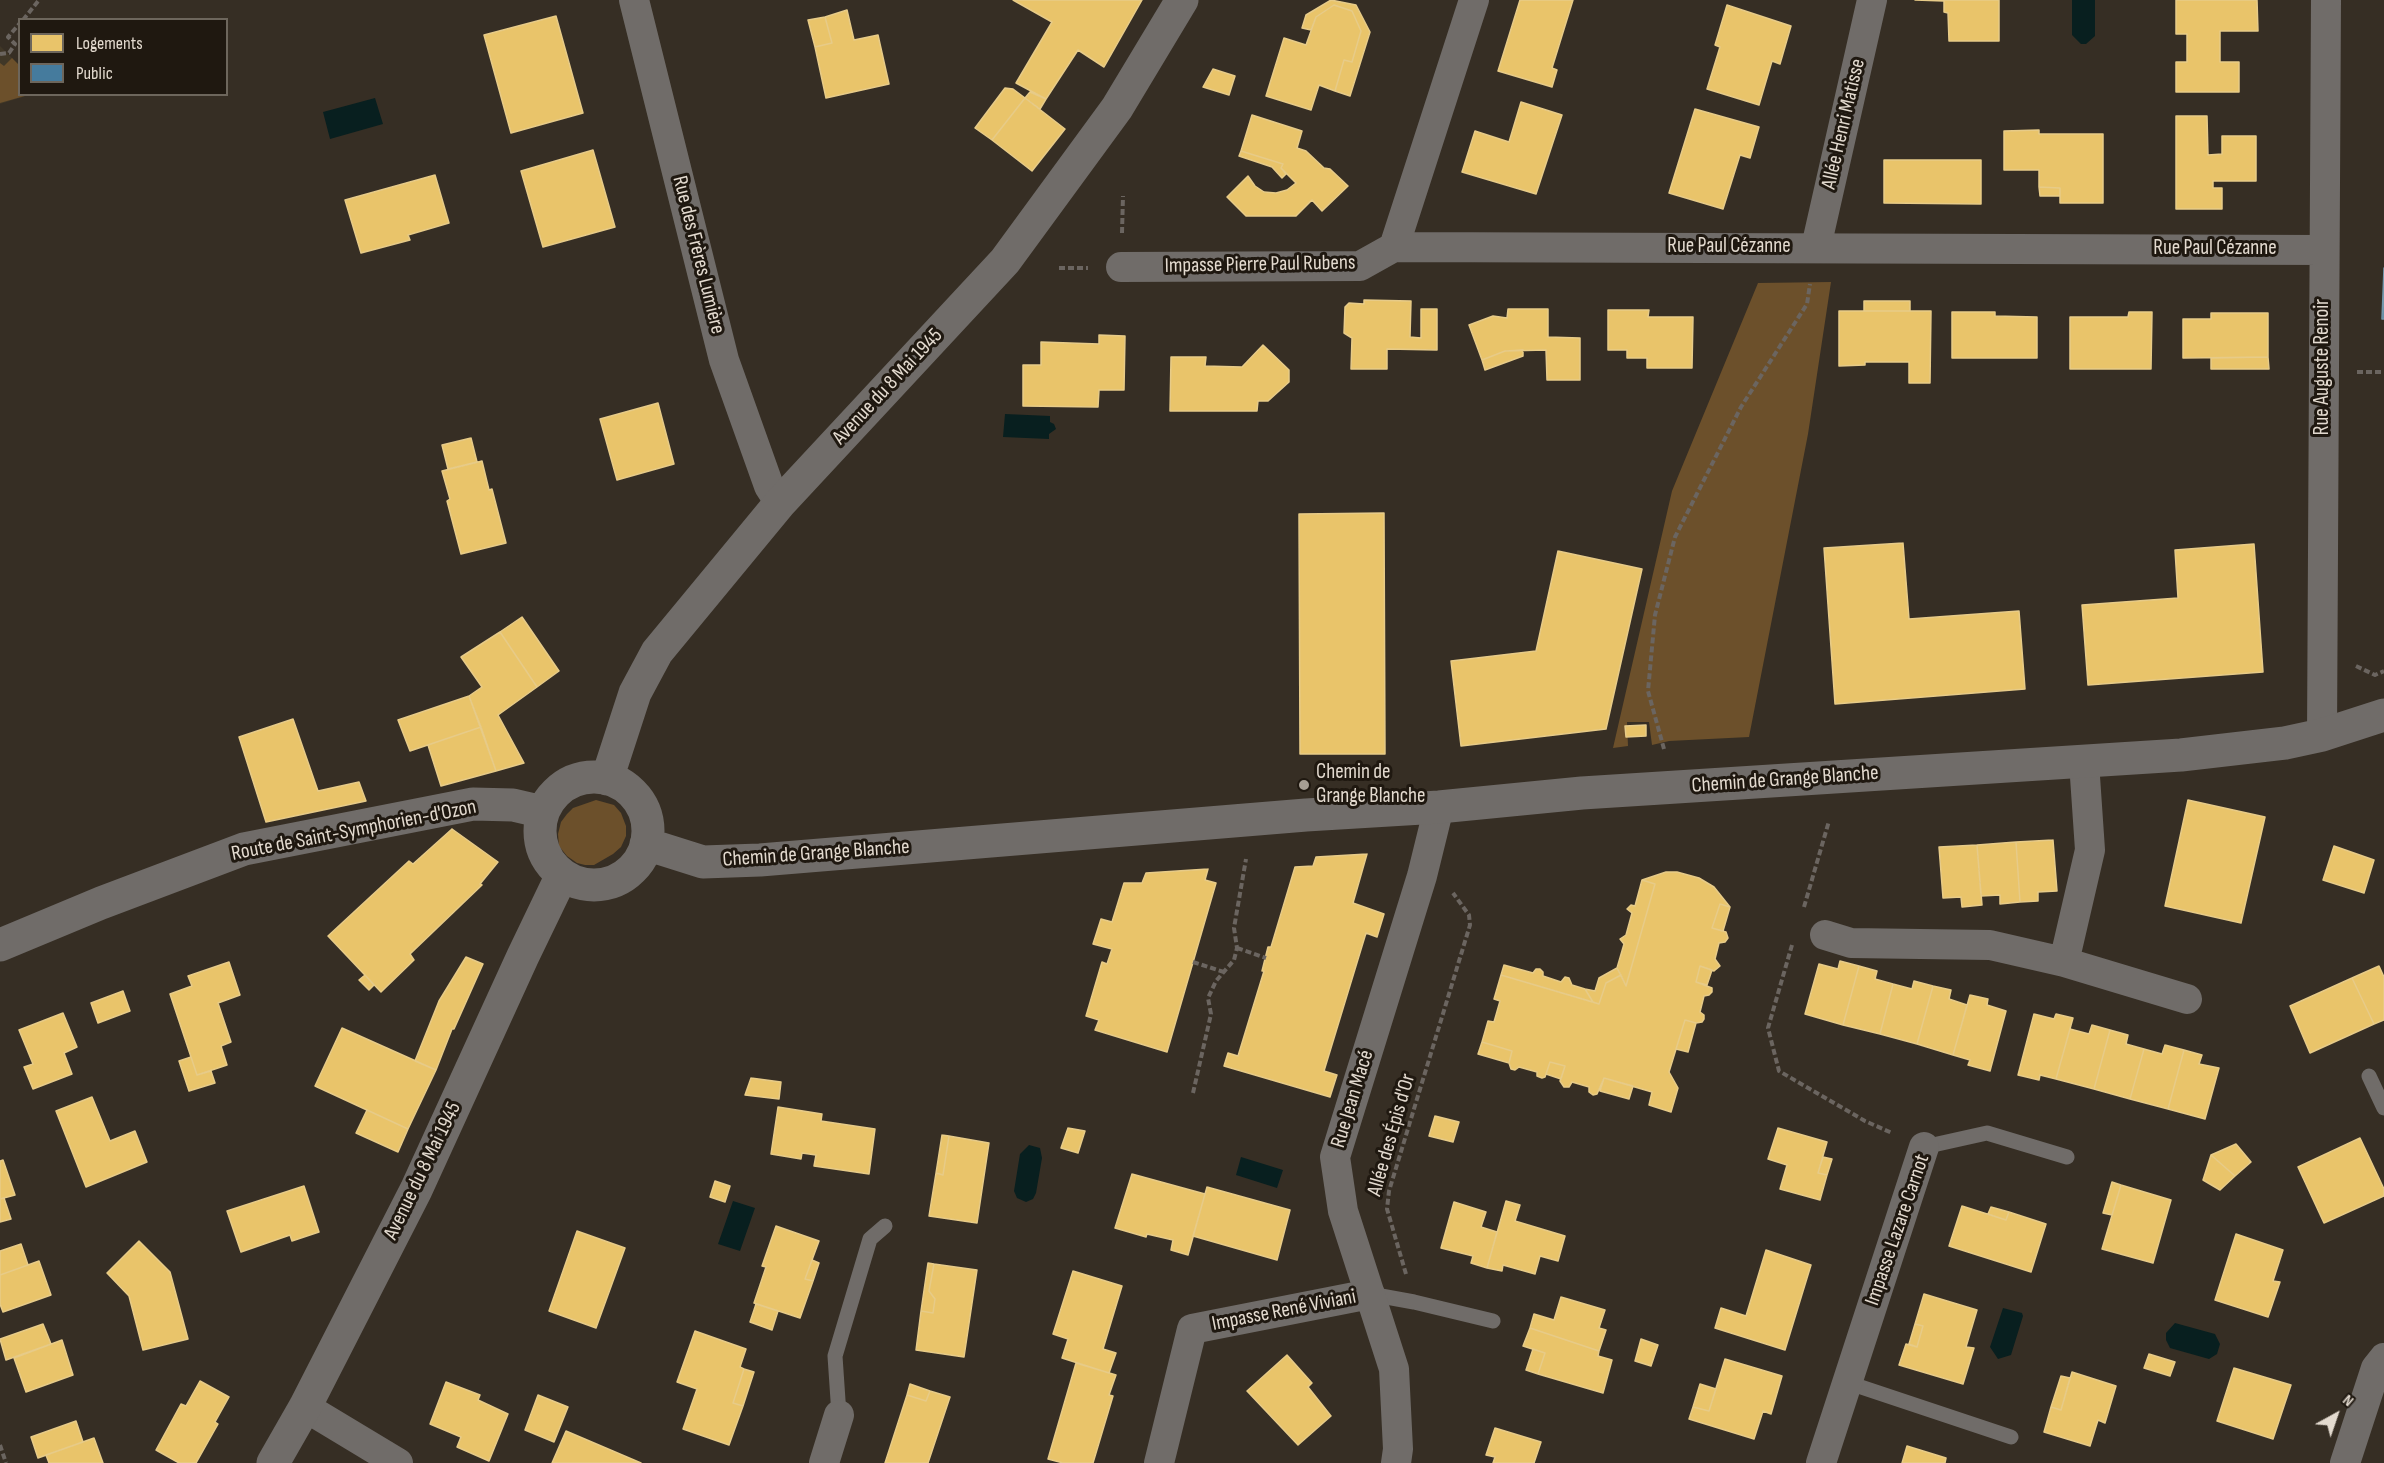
<!DOCTYPE html>
<html>
<head>
<meta charset="utf-8">
<style>
  body { margin:0 }
  #map { position:relative; width:2384px; height:1463px; overflow:hidden; background:#362e24; font-family:"Sofia Sans Condensed",sans-serif }
  canvas { display:block }
  .legend { position:absolute; left:18px; top:18px; width:210px; height:78px; box-sizing:border-box; background:#1f1810; border:2px solid #6d665c; margin:0; padding:8px 10px; list-style:none; font-size:18px; color:#e3dacf }
  .legend li { display:flex; align-items:center; gap:12px; height:30px }
  .legend b { width:30px; border:2px solid #6d665c }
  .north { position:absolute; left:2306px; top:1385px; width:60px; height:60px; -webkit-text-stroke:4px #1f1810; paint-order:stroke; rotate:40deg; font-size:16px; font-weight:700; line-height:24px; text-align:center; color:#e3dacf }
  .north::after { content:''; display:block; margin:auto; width:21px; height:27px; background:#e3dacf; clip-path:polygon(50% 0,100% 100%,50% 72%,0 100%) }
</style>
</head>
<body>
<div id="map">
<canvas width="2384" height="1463"></canvas>
<ul class="legend">
<li><b style="height:16px;background:#e9c46a"></b>Logements</li>
<li><b style="height:16px;background:#457b9d"></b>Public</li>
</ul>
<div class="north">N</div>
</div>
<script>
const ctx = document.querySelector('canvas').getContext('2d');
ctx.lineJoin = 'round';
function fillPath(path, color) { ctx.fillStyle = color; ctx.fill(path, 'evenodd'); }
const toPath = rows => new Path2D(rows.map(r => 'M' + r).join(''));
function strokePath(path, color, width, dash) { ctx.strokeStyle = color; ctx.lineWidth = width; ctx.lineCap = dash ? 'butt' : 'round'; ctx.setLineDash(dash || []); ctx.stroke(path); }
function write(font, color, halo, rows, align = 'center') {
  ctx.font = font + ' "Sofia Sans Condensed",sans-serif'; ctx.lineWidth = 6; ctx.setLineDash([]); ctx.textBaseline = 'middle'; ctx.strokeStyle = halo; ctx.fillStyle = color; for (const [text, x, y, turn = 0] of rows) {
    ctx.save(); ctx.translate(x, y); ctx.rotate((+turn || 0) * Math.PI / 180); ctx.textAlign = isNaN(turn) ? turn : align; if (halo) ctx.strokeText(text, 0, 0); ctx.fillText(text, 0, 0); ctx.restore();
  }
}
fillPath(toPath([
  [0,46,19,65,20,94,29,95,0,104]
]), '#403727');
fillPath(toPath([
  [12,58,19,65,20,94,28,95,0,103,0,63,4,66],
  [1831,282,1808,434,1749,737,1669,741,1652,745,1649,722,1627,722,1628,746,1613,748,1672,491,1758,283],
  [596,800,614,805,621,813,626,826,626,836,621,847,613,854,594,865,585,865,577,863,567,856,559,846,558,834,561,822,567,814,573,808]
]), '#6c502b');
fillPath(toPath([
  [2072,0,2095,0,2095,36,2086,44,2081,44,2072,35],
  [375,98,383,124,330,139,323,112],
  [1005,414,1050,416,1050,422,1054,424,1056,429,1049,434,1049,439,1003,437],
  [1029,1145,1040,1148,1042,1158,1036,1193,1033,1199,1026,1202,1017,1198,1014,1191,1020,1154],
  [1241,1157,1283,1170,1277,1188,1236,1175],
  [733,1201,755,1208,740,1251,718,1244],
  [2003,1308,2022,1313,2023,1316,2011,1355,1998,1359,1990,1347],
  [2175,1323,2215,1334,2220,1344,2217,1354,2209,1359,2170,1348,2166,1340,2166,1333]
]), '#081f1f');
const homes = toPath([
  [1013,0,1142,0,1104,67,1078,50,1046,99,1016,83,1052,22,1013,0],
  [1331,0,1356,5,1370,32,1350,96,1335,91,1344,60,1352,62,1361,31,1352,11,1334,5,1316,17,1311,30,1302,28,1306,15,1331,0],
  [1520,0,1573,0,1552,68,1557,70,1552,87,1498,71,1520,0],
  [1915,0,1999,0,1999,41,1949,41,1948,13,1944,12,1944,1,1915,0],
  [2176,0,2257,0,2258,31,2220,31,2220,62,2239,62,2239,92,2176,92,2176,62,2187,62,2187,34,2176,34,2176,0],
  [1334,5,1352,11,1361,31,1352,62,1344,60,1335,91,1319,85,1311,110,1266,96,1284,38,1306,45,1316,17,1334,5],
  [1727,5,1791,26,1780,64,1772,61,1759,105,1707,89,1720,47,1715,45,1727,5],
  [847,10,854,40,878,35,889,84,826,98,815,47,832,43,825,17,847,10],
  [556,16,583,113,511,133,484,35,556,16],
  [825,17,832,43,815,47,808,20,825,17],
  [1213,69,1235,76,1229,95,1203,87,1213,69],
  [1005,88,1013,89,1025,98,992,140,975,128,1005,88],
  [1030,92,1046,99,1040,109,1025,98,1030,92],
  [1025,98,1065,129,1032,171,992,140,1025,98],
  [1521,102,1562,115,1536,194,1462,172,1475,131,1509,142,1521,102],
  [1695,109,1759,127,1750,158,1740,155,1723,209,1669,193,1695,109],
  [1252,115,1302,131,1297,148,1306,151,1324,168,1330,169,1348,186,1322,211,1312,200,1296,216,1246,216,1227,197,1248,176,1255,186,1264,192,1276,193,1287,190,1296,183,1281,168,1283,164,1241,151,1252,115],
  [2176,116,2207,116,2208,155,2222,154,2222,136,2256,136,2256,181,2213,181,2213,188,2222,188,2222,209,2176,209,2176,116],
  [2039,130,2039,134,2103,134,2103,203,2060,203,2060,188,2039,187,2039,170,2004,170,2004,131,2039,130],
  [593,150,615,227,543,247,521,171,593,150],
  [1241,151,1283,164,1281,168,1286,174,1282,178,1272,167,1239,156,1241,151],
  [1884,160,1981,160,1981,204,1884,203,1884,160],
  [435,175,449,223,408,235,410,240,361,253,345,200,435,175],
  [2039,187,2060,188,2060,196,2040,196,2039,187],
  [1364,300,1411,301,1410,337,1421,338,1421,309,1437,309,1437,350,1387,349,1387,369,1351,369,1352,338,1344,333,1345,307,1349,303,1364,304,1364,300],
  [1864,301,1910,301,1910,311,1864,311,1864,301],
  [1508,309,1548,309,1548,337,1580,338,1580,380,1547,380,1546,350,1505,351,1482,360,1469,325,1493,316,1507,318,1508,309],
  [1608,310,1649,310,1648,317,1693,317,1692,368,1647,368,1647,358,1627,358,1627,350,1608,350,1608,310],
  [1839,311,1931,311,1930,383,1909,383,1909,362,1865,362,1865,365,1839,366,1839,311],
  [1952,312,1995,312,1995,316,2037,317,2037,358,1952,358,1952,312],
  [2129,312,2152,312,2151,369,2070,369,2070,317,2128,317,2129,312],
  [2211,313,2268,313,2268,357,2183,358,2183,319,2211,319,2211,313],
  [1099,335,1125,336,1124,390,1099,390,1098,407,1023,406,1023,365,1041,365,1041,342,1099,344,1099,335],
  [1263,345,1289,370,1289,382,1268,401,1258,401,1257,411,1170,411,1171,357,1206,357,1205,366,1242,367,1263,345],
  [1523,350,1523,356,1485,370,1482,360,1505,351,1523,350],
  [2268,357,2269,369,2211,369,2211,358,2268,357],
  [658,403,674,464,617,480,600,419,658,403],
  [471,438,477,462,448,469,442,445,471,438],
  [482,461,489,490,492,489,506,543,461,554,447,501,450,499,442,471,482,461],
  [1384,513,1385,754,1300,754,1299,514,1384,513],
  [1903,543,1909,619,2019,611,2025,689,1835,704,1824,548,1903,543],
  [2254,544,2263,672,2088,685,2082,605,2178,598,2175,550,2254,544],
  [1558,551,1642,569,1606,729,1461,746,1451,661,1536,651,1558,551],
  [522,617,559,671,537,687,500,632,522,617],
  [500,632,537,687,498,715,524,763,496,771,469,696,482,687,461,657,500,632],
  [469,696,481,727,410,751,398,720,469,696],
  [293,719,318,791,359,782,366,801,266,822,239,737,293,719],
  [1646,725,1646,736,1626,737,1625,726,1646,725],
  [481,727,496,771,441,786,428,745,481,727],
  [2188,800,2265,817,2241,923,2165,906,2188,800],
  [452,829,498,862,480,884,482,885,410,954,414,960,381,992,328,936,409,861,413,864,452,829],
  [2053,840,2057,891,2038,892,2038,901,2020,902,2016,842,2053,840],
  [2016,842,2020,902,2000,904,2000,895,1981,896,1977,845,2016,842],
  [1977,845,1982,905,1962,907,1961,897,1943,898,1939,847,1977,845],
  [2334,846,2374,860,2364,893,2323,880,2334,846],
  [1367,854,1353,903,1384,914,1377,937,1366,933,1324,1071,1337,1075,1330,1097,1224,1066,1228,1053,1238,1056,1264,971,1262,971,1268,947,1271,947,1295,867,1313,866,1316,857,1367,854],
  [1208,869,1205,880,1216,883,1167,1052,1095,1030,1099,1020,1086,1016,1102,962,1107,964,1112,949,1093,944,1101,919,1112,922,1124,883,1142,883,1146,873,1208,869],
  [1666,872,1677,872,1699,878,1714,887,1730,907,1720,904,1712,928,1726,932,1728,938,1725,942,1719,943,1715,959,1720,966,1714,971,1700,966,1696,982,1712,988,1712,992,1709,995,1704,996,1700,1012,1704,1015,1704,1019,1702,1022,1696,1023,1685,1020,1669,1072,1678,1088,1671,1112,1649,1105,1652,1092,1604,1078,1597,1094,1593,1095,1589,1092,1589,1087,1572,1082,1569,1087,1564,1087,1560,1081,1565,1066,1550,1062,1545,1077,1542,1078,1537,1076,1537,1072,1519,1067,1515,1070,1511,1069,1509,1063,1512,1051,1482,1042,1488,1021,1494,1022,1500,1001,1494,999,1501,975,1599,1004,1606,983,1621,975,1626,986,1655,884,1642,880,1666,872],
  [1642,880,1655,884,1626,986,1617,968,1624,944,1620,939,1626,935,1632,913,1627,909,1631,905,1635,906,1642,880],
  [1720,904,1730,907,1723,931,1712,928,1720,904],
  [466,957,483,964,454,1029,452,1029,436,1070,415,1061,439,1001,466,957],
  [1840,961,1859,966,1843,1025,1805,1014,1819,964,1838,969,1840,961],
  [229,962,240,995,218,1003,231,1042,221,1046,227,1065,197,1075,170,994,192,986,188,976,229,962],
  [1504,965,1533,973,1536,969,1540,969,1543,972,1543,976,1561,982,1565,977,1569,978,1572,985,1585,989,1593,1002,1501,975,1504,965],
  [1700,966,1712,970,1707,985,1696,982,1700,966],
  [1859,966,1877,971,1875,979,1893,984,1880,1034,1843,1025,1859,966],
  [2379,966,2384,977,2384,1020,2374,1024,2352,978,2379,966],
  [1617,968,1621,975,1606,983,1599,1004,1593,1002,1585,989,1595,991,1599,978,1617,968],
  [365,975,374,985,369,990,359,980,365,975],
  [2352,978,2374,1024,2310,1053,2290,1006,2352,978],
  [1914,981,1933,986,1917,1044,1880,1034,1893,984,1912,989,1914,981],
  [1933,986,1951,990,1949,999,1967,1005,1953,1055,1917,1044,1933,986],
  [123,991,130,1011,98,1023,91,1003,123,991],
  [1970,995,1988,999,1987,1005,2006,1011,1990,1071,1968,1065,1970,1060,1953,1055,1970,995],
  [63,1013,77,1047,64,1053,72,1074,33,1089,24,1067,33,1064,19,1030,63,1013],
  [2034,1014,2054,1019,2056,1014,2073,1018,2056,1079,2040,1075,2039,1080,2018,1075,2034,1014],
  [1685,1020,1696,1023,1688,1052,1676,1049,1685,1020],
  [2092,1025,2110,1030,2094,1089,2056,1079,2070,1029,2089,1034,2092,1025],
  [342,1028,436,1070,408,1129,315,1086,342,1028],
  [2110,1030,2128,1035,2126,1044,2144,1049,2130,1099,2094,1089,2110,1030],
  [1482,1042,1512,1051,1509,1063,1478,1054,1482,1042],
  [2165,1045,2184,1050,2168,1109,2130,1099,2144,1049,2162,1054,2165,1045],
  [2184,1050,2202,1055,2199,1064,2219,1068,2205,1119,2168,1109,2184,1050],
  [191,1057,197,1075,211,1071,215,1083,189,1091,179,1061,191,1057],
  [1550,1062,1565,1066,1561,1079,1546,1074,1550,1062],
  [751,1078,781,1082,779,1099,745,1095,751,1078],
  [1604,1078,1633,1086,1629,1099,1600,1091,1604,1078],
  [92,1097,110,1141,135,1131,147,1162,86,1187,56,1111,92,1097],
  [778,1107,822,1114,821,1121,875,1129,869,1174,814,1166,816,1155,802,1153,801,1159,771,1154,778,1107],
  [367,1110,408,1129,398,1152,356,1133,367,1110],
  [1435,1116,1459,1122,1453,1142,1429,1136,1435,1116],
  [1068,1128,1085,1131,1078,1153,1061,1148,1068,1128],
  [1778,1128,1827,1142,1818,1173,1827,1175,1820,1200,1780,1189,1787,1165,1768,1159,1778,1128],
  [942,1135,949,1136,943,1175,936,1173,942,1135],
  [949,1136,989,1143,977,1223,929,1216,936,1173,943,1175,949,1136],
  [2360,1138,2384,1189,2384,1196,2324,1223,2298,1167,2360,1138],
  [2236,1144,2251,1162,2235,1176,2211,1155,2236,1144],
  [2211,1155,2235,1176,2220,1190,2203,1180,2211,1155],
  [1823,1157,1832,1159,1827,1175,1818,1173,1823,1157],
  [3,1160,15,1195,0,1199,0,1161,3,1160],
  [1132,1174,1205,1194,1188,1255,1171,1250,1173,1240,1147,1234,1146,1237,1115,1228,1132,1174],
  [715,1181,730,1186,725,1202,710,1197,715,1181],
  [2112,1182,2121,1185,2112,1215,2103,1213,2112,1182],
  [2121,1185,2171,1200,2153,1263,2102,1249,2121,1185],
  [304,1186,319,1232,292,1241,290,1235,241,1252,227,1211,304,1186],
  [1207,1187,1290,1210,1277,1260,1193,1236,1207,1187],
  [4,1198,11,1219,0,1222,0,1199,4,1198],
  [1506,1201,1520,1205,1515,1221,1565,1236,1558,1261,1540,1256,1535,1274,1503,1265,1502,1271,1487,1268,1506,1201],
  [1454,1202,1486,1212,1481,1227,1497,1232,1487,1268,1471,1263,1473,1256,1441,1248,1454,1202],
  [1962,1206,2006,1220,2009,1212,2046,1224,2031,1272,1949,1246,1962,1206],
  [1991,1207,2009,1212,2006,1220,1988,1214,1991,1207],
  [776,1226,819,1241,805,1279,813,1281,800,1318,754,1303,766,1267,762,1266,776,1226],
  [577,1231,625,1248,596,1328,549,1311,577,1231],
  [2236,1234,2283,1250,2273,1281,2280,1282,2268,1317,2215,1300,2236,1234],
  [139,1241,170,1272,188,1339,143,1350,129,1296,107,1273,139,1241],
  [21,1244,28,1265,0,1275,0,1251,21,1244],
  [1766,1250,1811,1265,1785,1350,1715,1328,1721,1308,1746,1316,1766,1250],
  [812,1260,819,1263,813,1281,805,1279,812,1260],
  [39,1261,51,1295,3,1312,0,1304,0,1275,39,1261],
  [928,1263,934,1264,929,1291,935,1299,933,1313,921,1311,928,1263],
  [934,1264,977,1270,964,1357,916,1350,921,1311,933,1313,935,1299,929,1291,934,1264],
  [1073,1271,1122,1286,1103,1349,1116,1353,1109,1373,1062,1358,1068,1339,1053,1334,1073,1271],
  [1924,1294,1977,1310,1966,1347,1974,1348,1963,1384,1899,1365,1906,1344,1917,1347,1923,1326,1915,1324,1924,1294],
  [1561,1297,1605,1310,1599,1328,1606,1330,1599,1351,1530,1328,1534,1314,1554,1320,1561,1297],
  [756,1304,778,1311,772,1330,750,1322,756,1304],
  [43,1324,51,1344,6,1360,0,1339,43,1324],
  [1915,1324,1923,1326,1917,1347,1909,1344,1915,1324],
  [1530,1328,1599,1351,1598,1356,1612,1360,1603,1393,1538,1374,1545,1353,1523,1346,1530,1328],
  [695,1331,746,1349,740,1367,744,1369,733,1403,743,1406,729,1445,683,1429,697,1389,677,1382,695,1331],
  [1641,1339,1658,1345,1651,1366,1635,1361,1641,1339],
  [62,1340,73,1375,26,1392,14,1358,62,1340],
  [1533,1349,1545,1353,1538,1374,1526,1370,1533,1349],
  [2149,1354,2175,1362,2170,1376,2144,1368,2149,1354],
  [1287,1355,1312,1383,1308,1387,1331,1416,1298,1445,1247,1391,1287,1355],
  [1725,1359,1782,1376,1771,1414,1763,1411,1754,1439,1689,1419,1693,1407,1709,1411,1725,1359],
  [1076,1363,1116,1375,1109,1395,1113,1396,1093,1463,1063,1463,1048,1459,1076,1363],
  [2234,1368,2291,1385,2273,1439,2217,1421,2234,1368],
  [744,1369,754,1372,743,1406,733,1403,744,1369],
  [2072,1372,2116,1386,2105,1423,2098,1420,2090,1446,2044,1432,2051,1407,2061,1410,2072,1372],
  [2061,1376,2070,1378,2061,1410,2051,1407,2061,1376],
  [200,1381,229,1397,215,1422,218,1424,196,1463,179,1463,156,1450,181,1404,186,1406,200,1381],
  [446,1382,480,1395,478,1400,508,1414,489,1461,457,1447,461,1437,430,1424,446,1382],
  [910,1384,930,1391,926,1401,907,1395,910,1384],
  [1700,1384,1716,1389,1709,1411,1693,1407,1700,1384],
  [930,1391,950,1397,928,1463,885,1463,907,1395,926,1401,930,1391],
  [538,1395,568,1407,554,1442,525,1430,538,1395],
  [76,1421,83,1442,38,1458,31,1437,76,1421],
  [1495,1428,1541,1442,1534,1463,1493,1463,1495,1457,1486,1455,1495,1428],
  [566,1431,641,1463,552,1463,566,1431],
  [94,1438,103,1463,49,1463,46,1455,94,1438],
  [1907,1446,1946,1458,1945,1463,1902,1463,1907,1446]
]);
fillPath(homes, '#e9c46a');
strokePath(homes, '#e7cb88', 1.5);
const public = toPath([
  [2384,268,2384,319,2382,319,2384,268]
]);
fillPath(public, '#457b9d');
strokePath(public, '#7498ac', 1.5);
strokePath(toPath([
  [23,20,39,0],
  [0,54,9,53,15,44,8,37,20,23],
  [1122,233,1123,196],
  [1059,268,1088,268],
  [2357,372,2384,372],
  [2356,666,2375,675,2384,671],
  [1664,749,1648,691,1655,615,1675,537,1741,407,1807,304,1810,284],
  [1804,907,1829,821],
  [1792,945,1768,1028,1779,1071,1865,1121,1892,1133],
  [1237,948,1266,958],
  [1193,962,1224,972],
  [1193,1093,1211,1014,1208,998,1216,981,1234,960,1237,948,1234,928,1246,859],
  [1406,1274,1387,1209,1389,1191,1470,925,1469,915,1453,893],
  [0,1445,6,1463]
]), '#6b6560', 4, [6, 3]);
strokePath(toPath([
  [2369,1076,2384,1108],
  [1924,1147,1987,1133,2067,1157],
  [1370,1294,1414,1302,1493,1321],
  [1846,1382,2011,1437],
  [839,1415,835,1356,870,1239,885,1226]
]), '#706c69', 15);
strokePath(toPath([
  [634,0,724,360,769,486,780,503],
  [1474,0,1394,247,2324,250],
  [1816,247,1872,0],
  [1121,267,1360,266,1394,247],
  [2322,735,2326,0],
  [1825,935,1851,943,1990,945,2064,962,2187,999],
  [2064,962,2090,850,2084,762],
  [305,1407,398,1463],
  [824,1463,839,1415],
  [1159,1463,1192,1329,1370,1294],
  [1396,1463,1398,1449,1394,1369,1343,1211,1335,1157,1422,876,1439,807],
  [1821,1463,1924,1147],
  [2345,1463,2376,1368,2384,1358]
]), '#706c69', 30);
strokePath(toPath([
  '540 831a54 54 0 1 1 108 0a54 54 0 1 1-108 0Z',
  [607,779,635,693,657,652,780,503,1005,261,1117,108,1182,0],
  [646,844,703,862,760,860,1306,815,1439,807,1582,793,2181,755,2285,743,2322,735,2384,715],
  [0,945,101,903,244,849,473,804,513,805,543,812],
  [273,1463,305,1407,416,1190,523,956,562,875]
]), '#706c69', 33);
for (const [x, y, r, color] of [
  [1304,785,6,"#a69e93"]
]) { const dot = new Path2D(); dot.arc(x, y, r, 0, 2 * Math.PI); ctx.fillStyle = color; ctx.fill(dot); strokePath(dot, '#1f1810', 2); }
write('21px', '#e3dacf', '#1f1810', [
  ["Allée Henri Matisse",1844,124,-77],
  ["Rue Paul Cézanne",1729,247],
  ["Rue Paul Cézanne",2215,249],
  ["Rue des Frères Lumière",698,255,76],
  ["Impasse Pierre Paul Rubens",1260,265,-1],
  ["Rue Auguste Renoir",2323,367,-90],
  ["Avenue du 8 Mai 1945",888,387,-47],
  ["Chemin de Grange Blanche",1785,780,-4],
  ["Route de Saint-Symphorien-d'Ozon",354,831,-11],
  ["Chemin de Grange Blanche",816,854,-4],
  ["Rue Jean Macé",1353,1099,-73],
  ["Allée des Épis d'Or",1392,1135,-74],
  ["Avenue du 8 Mai 1945",423,1171,-64],
  ["Impasse Lazare Carnot",1898,1230,-71],
  ["Impasse René Viviani",1284,1311,-11]
]);
write('21px', '#e3dacf', '#1f1810', [
  ["Chemin de",1316,773],
  ["Grange Blanche",1316,797]
], 'left');
</script>
</body>
</html>
